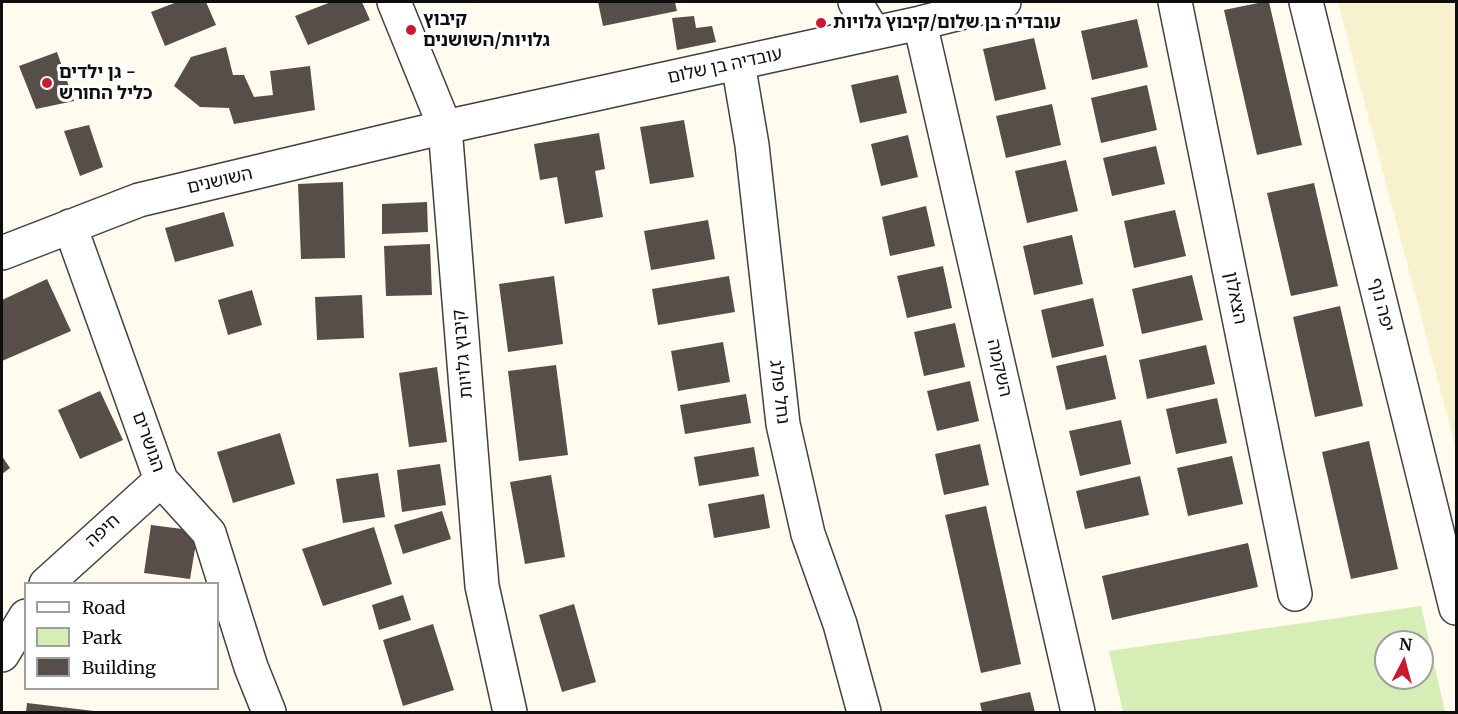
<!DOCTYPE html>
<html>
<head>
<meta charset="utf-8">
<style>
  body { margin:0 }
  #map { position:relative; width:1458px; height:714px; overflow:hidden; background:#fffbef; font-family:Merriweather,serif }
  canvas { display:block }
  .frame { position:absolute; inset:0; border:3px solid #0e0e0e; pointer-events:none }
  .legend { position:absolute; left:24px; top:582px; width:195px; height:108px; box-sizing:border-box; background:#fff; border:2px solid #9f9f9f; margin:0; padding:8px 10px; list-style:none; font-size:18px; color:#0e0e0e }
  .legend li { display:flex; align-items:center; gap:12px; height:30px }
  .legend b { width:30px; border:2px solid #9f9f9f }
  .north { position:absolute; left:1374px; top:630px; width:60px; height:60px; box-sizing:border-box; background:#fff; border:2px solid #9f9f9f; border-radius:50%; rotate:6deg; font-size:16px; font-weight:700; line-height:24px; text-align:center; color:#0e0e0e }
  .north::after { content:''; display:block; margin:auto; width:21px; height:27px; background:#cb1a2f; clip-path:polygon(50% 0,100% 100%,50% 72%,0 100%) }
</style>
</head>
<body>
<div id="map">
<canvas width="1458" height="714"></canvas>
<div class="frame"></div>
<ul class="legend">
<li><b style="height:8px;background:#fff"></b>Road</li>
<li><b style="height:16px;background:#d6edb5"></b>Park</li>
<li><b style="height:16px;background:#584e49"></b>Building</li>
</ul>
<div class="north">N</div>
</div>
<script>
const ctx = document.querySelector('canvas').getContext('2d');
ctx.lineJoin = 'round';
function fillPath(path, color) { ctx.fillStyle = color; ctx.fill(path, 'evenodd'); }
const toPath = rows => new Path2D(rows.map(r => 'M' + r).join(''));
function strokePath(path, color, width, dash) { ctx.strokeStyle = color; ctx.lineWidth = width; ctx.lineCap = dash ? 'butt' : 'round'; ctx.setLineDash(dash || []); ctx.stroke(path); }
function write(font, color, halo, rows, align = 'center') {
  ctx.font = font + ' Merriweather,"Noto Sans Hebrew",serif'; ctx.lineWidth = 6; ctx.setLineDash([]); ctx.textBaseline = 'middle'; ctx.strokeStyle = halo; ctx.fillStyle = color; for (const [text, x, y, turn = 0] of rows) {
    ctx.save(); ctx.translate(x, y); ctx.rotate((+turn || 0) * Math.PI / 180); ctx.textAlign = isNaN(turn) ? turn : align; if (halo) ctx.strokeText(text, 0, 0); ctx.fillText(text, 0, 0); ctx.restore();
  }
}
fillPath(toPath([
  [1338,2,1456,2,1456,449]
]), '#f8f1cd');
fillPath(toPath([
  [1421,606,1445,712,1123,712,1109,651],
  [1386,642,1422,642,1422,678,1386,678]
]), '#d6edb5');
fillPath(toPath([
  [177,2,206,2,216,25,165,46,151,12],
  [331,2,362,2,370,20,308,45,295,16],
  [598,2,675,2,677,11,603,26],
  [1263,2,1269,2,1302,145,1257,155,1224,10],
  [694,16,696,28,712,26,716,42,677,50,672,18],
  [1137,19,1148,67,1092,80,1081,31],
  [1034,38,1046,89,995,101,983,49],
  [226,47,233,75,244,75,254,97,273,95,270,71,310,66,315,110,234,124,229,108,200,107,174,86,191,57],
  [57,52,74,101,36,109,19,66],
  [898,75,907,113,860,123,851,85],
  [1147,85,1157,130,1101,143,1091,98],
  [1052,104,1061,145,1006,158,996,116],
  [684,120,694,177,650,184,640,127],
  [89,125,103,167,80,176,64,131],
  [599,133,605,169,595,171,603,217,565,224,557,177,540,180,534,144],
  [908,135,918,177,881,186,871,144],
  [1156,146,1165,184,1112,196,1103,158],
  [1066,160,1078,211,1027,223,1015,171],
  [343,182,345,258,301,259,298,184],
  [1314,183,1338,286,1291,296,1267,193],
  [427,202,428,232,382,234,382,204],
  [926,206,935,246,890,256,882,217],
  [1175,210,1186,256,1134,268,1124,221],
  [224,212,234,246,175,262,165,228],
  [708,220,715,259,651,270,644,231],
  [1072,235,1083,284,1034,295,1023,246],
  [430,244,432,295,386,296,384,246],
  [943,266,952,308,907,318,897,276],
  [1192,275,1203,320,1142,334,1132,289],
  [554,276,563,344,508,352,499,284],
  [729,276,735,312,658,325,652,289],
  [47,279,71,331,2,361,2,300],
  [252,290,262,325,228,335,218,300],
  [362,295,364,338,317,340,315,297],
  [1093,298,1104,346,1052,358,1041,310],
  [1340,306,1363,406,1315,417,1293,317],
  [955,323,965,367,924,376,914,332],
  [723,342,730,382,678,391,671,351],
  [1206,345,1215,384,1147,399,1139,360],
  [1106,355,1116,399,1066,410,1056,366],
  [556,365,568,455,519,461,508,371],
  [437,367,447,442,409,447,399,373],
  [970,381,979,421,937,431,927,391],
  [100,391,123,440,80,459,58,410],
  [746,394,751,423,685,434,680,405],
  [1217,398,1227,443,1176,454,1166,409],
  [1121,420,1131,464,1080,476,1069,431],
  [280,433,295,484,233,503,217,452],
  [1369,441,1398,569,1351,579,1322,452],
  [980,444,989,485,944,495,935,454],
  [754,447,759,476,699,486,694,457],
  [2,456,10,468,2,474],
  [1232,456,1243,504,1188,516,1177,468],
  [440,464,446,505,402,512,397,470],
  [378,473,385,517,343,523,336,479],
  [551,475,565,557,525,564,510,482],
  [1140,476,1149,515,1085,529,1076,491],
  [764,494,770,528,714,538,708,504],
  [986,506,1021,664,981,673,945,515],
  [442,511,451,539,403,554,394,525],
  [151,525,198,531,190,579,144,573],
  [374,527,392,584,323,606,302,549],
  [1248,543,1258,587,1112,620,1102,576],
  [403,595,411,620,379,630,372,605],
  [574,604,596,682,562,692,539,615],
  [433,624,454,690,403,706,383,640],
  [1030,692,1035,712,982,712,980,703],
  [27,703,94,711,94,712,26,712]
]), '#584e49');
const minor = toPath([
  [394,2,445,127,482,586,510,712],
  [855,2,874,33],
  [1175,2,1295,594],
  [1306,2,1456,608],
  [920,23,1078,712],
  [738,63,752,145,783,424,808,534,840,624,864,712],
  [70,226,161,480,209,533,251,667,269,712],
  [2,253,139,200,445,127,920,23,1004,2],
  [46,584,161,480],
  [2,655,26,616]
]);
strokePath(minor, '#414141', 36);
strokePath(minor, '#fff', 33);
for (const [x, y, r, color] of [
  [821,23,6,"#cb1a2f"],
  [411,30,6,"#cb1a2f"],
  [47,83,6,"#cb1a2f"]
]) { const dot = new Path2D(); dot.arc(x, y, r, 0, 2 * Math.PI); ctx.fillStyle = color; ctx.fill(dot); strokePath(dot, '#fff', 2); }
write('bold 18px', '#0e0e0e', '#fff', [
  ["קיבוץ",423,20],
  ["גלויות/השושנים",423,41],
  ["עובדיה בן שלום/קיבוץ גלויות",833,23],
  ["גן ילדים -",59,73],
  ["כליל החורש",59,94]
], 'left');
write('18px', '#0e0e0e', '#fff', [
  ["עובדיה בן שלום",725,66,-12],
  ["השושנים",220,181,-13],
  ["הצאלון",1235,298,79],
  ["יפה נוף",1381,305,76],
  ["קיבוץ גלויות",463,354,-95],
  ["השקמה",999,368,77],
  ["נחל פולג",779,392,83],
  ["הגושרים",148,442,70],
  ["חיפה",103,531,-42]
]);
</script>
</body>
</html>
